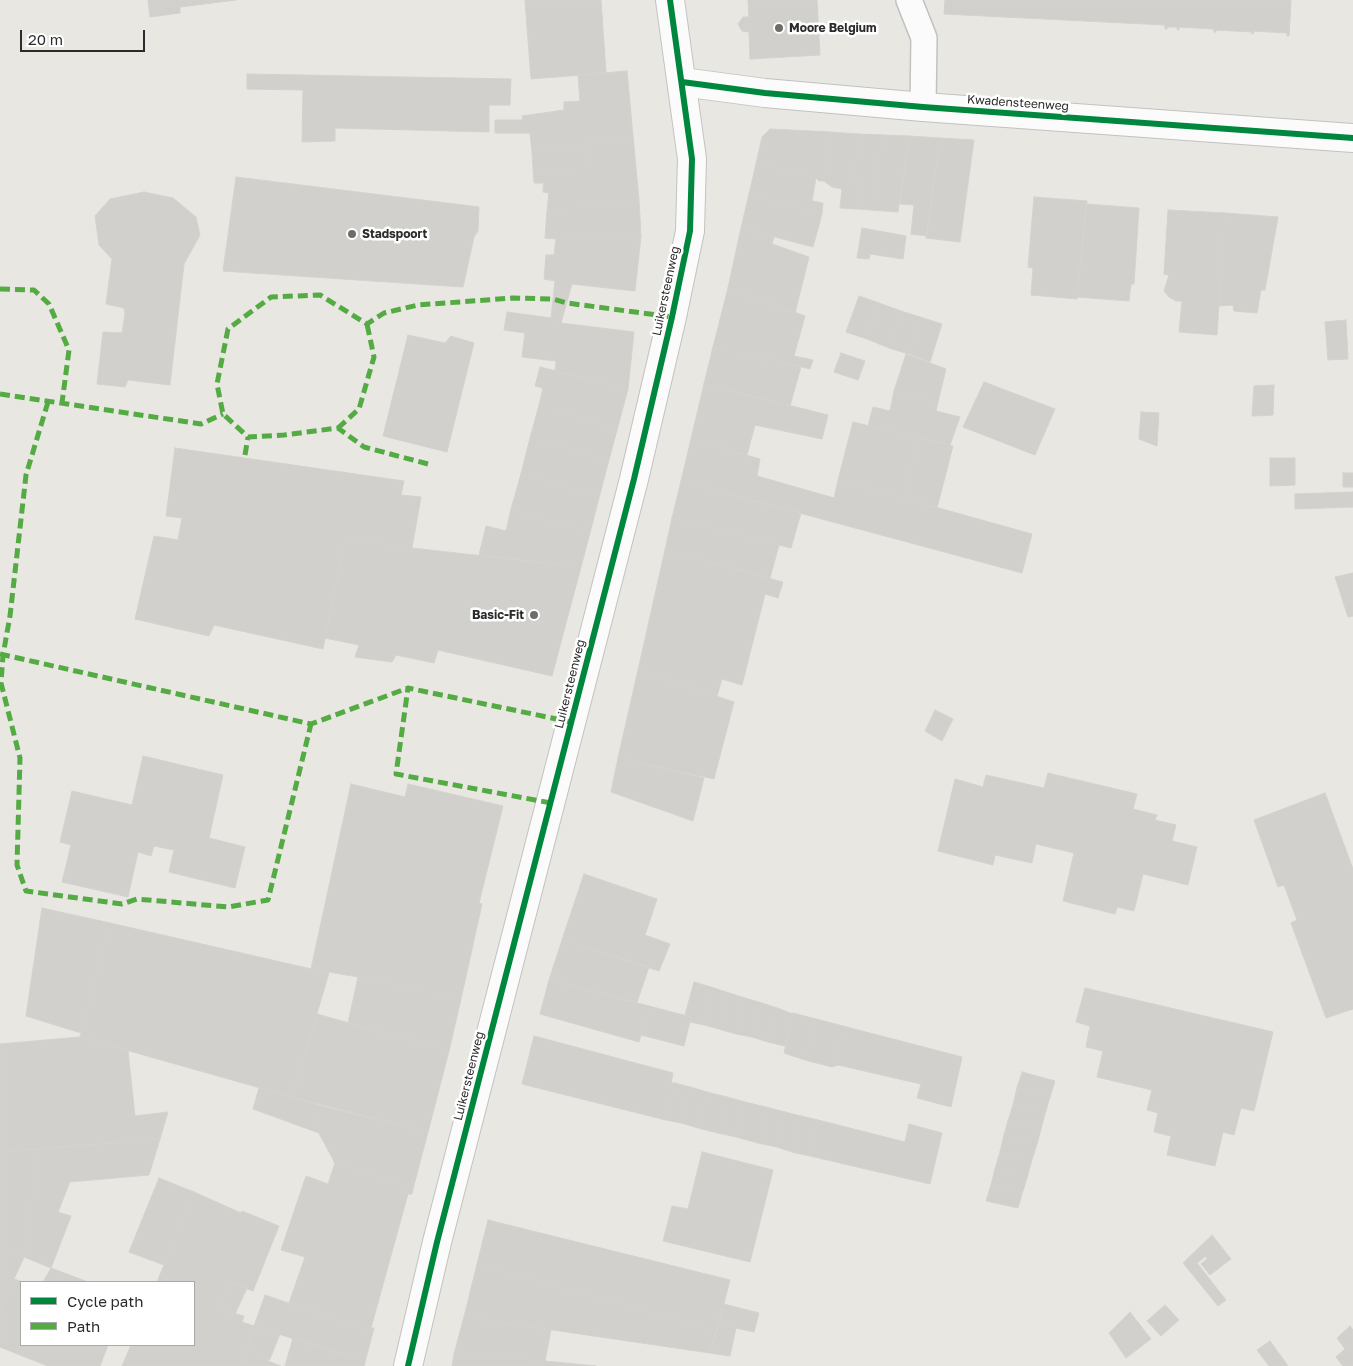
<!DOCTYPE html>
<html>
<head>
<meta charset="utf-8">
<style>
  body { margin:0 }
  #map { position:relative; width:1353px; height:1366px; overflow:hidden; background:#e8e7e2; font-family:"Golos Text",sans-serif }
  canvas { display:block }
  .legend { position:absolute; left:20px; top:1281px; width:175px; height:65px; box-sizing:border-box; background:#fff; border:1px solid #aaa; margin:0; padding:6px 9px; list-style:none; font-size:15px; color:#2b2b2b }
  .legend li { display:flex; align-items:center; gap:10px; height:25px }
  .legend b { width:25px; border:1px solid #aaa }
  .scale { position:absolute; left:20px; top:30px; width:125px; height:22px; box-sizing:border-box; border:2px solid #2b2b2b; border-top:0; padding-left:6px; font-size:15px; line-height:18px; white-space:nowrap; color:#2b2b2b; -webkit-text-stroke:4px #fff; paint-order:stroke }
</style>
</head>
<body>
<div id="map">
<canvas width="1353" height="1366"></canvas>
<ul class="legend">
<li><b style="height:6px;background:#00873e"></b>Cycle path</li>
<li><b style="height:6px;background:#54ab44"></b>Path</li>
</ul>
<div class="scale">20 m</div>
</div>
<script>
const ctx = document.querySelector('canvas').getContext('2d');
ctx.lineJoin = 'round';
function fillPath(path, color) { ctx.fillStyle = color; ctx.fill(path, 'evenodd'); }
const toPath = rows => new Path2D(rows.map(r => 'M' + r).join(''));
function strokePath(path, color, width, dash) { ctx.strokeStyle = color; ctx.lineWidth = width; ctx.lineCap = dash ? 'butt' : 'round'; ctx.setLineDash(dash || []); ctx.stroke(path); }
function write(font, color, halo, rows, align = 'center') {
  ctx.font = font + ' "Golos Text",sans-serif'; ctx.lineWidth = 5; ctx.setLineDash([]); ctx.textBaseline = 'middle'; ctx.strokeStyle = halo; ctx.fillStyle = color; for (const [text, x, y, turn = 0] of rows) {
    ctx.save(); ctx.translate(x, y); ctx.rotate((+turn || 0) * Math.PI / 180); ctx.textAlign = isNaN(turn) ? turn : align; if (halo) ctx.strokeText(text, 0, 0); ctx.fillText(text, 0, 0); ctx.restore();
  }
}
const building = toPath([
  [148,0,236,0,180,7,180,13,150,17,148,0],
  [525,0,601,0,606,73,531,79,525,0],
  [748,0,817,0,820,55,750,59,749,32,742,31,738,24,743,17,749,17,748,0],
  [945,0,1291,0,1289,36,1287,36,1287,33,1254,31,1253,34,1252,34,1252,32,1216,30,1216,32,1214,32,1214,29,1179,27,1179,30,1177,29,1177,27,1167,27,1167,29,1165,29,1165,25,944,14,945,0],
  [627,71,633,136,532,153,530,133,495,133,495,120,523,120,522,116,564,110,564,102,580,101,578,75,627,71],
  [247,74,511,79,510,105,489,105,489,132,335,128,335,141,302,142,303,90,247,89,247,74],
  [770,129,831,132,824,181,819,181,816,178,756,164,762,137,770,129],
  [831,132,857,134,855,180,859,182,857,209,840,208,842,189,832,187,824,181,831,132],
  [857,134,883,135,871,210,857,209,859,182,855,180,857,134],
  [883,135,909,136,898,212,871,210,883,135],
  [633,136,639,200,547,211,549,193,543,192,544,173,587,167,585,144,633,136],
  [909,136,940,138,927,236,911,234,914,205,900,204,909,136],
  [940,138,974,140,960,242,926,238,940,138],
  [585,144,587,167,544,173,543,183,534,183,532,153,585,144],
  [756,164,816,178,812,201,823,203,822,214,749,194,756,164],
  [236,177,479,207,478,231,474,237,463,287,223,271,236,177],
  [144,192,173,198,196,217,200,235,184,264,170,385,128,380,125,387,97,384,103,332,122,333,125,314,124,308,106,304,112,259,99,245,95,216,110,199,144,192],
  [749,194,822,214,813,247,741,228,749,194],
  [1034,197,1087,201,1077,299,1031,295,1033,268,1028,267,1034,197],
  [639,200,641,236,556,239,545,238,547,211,639,200],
  [1086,204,1139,208,1134,284,1131,284,1129,301,1077,297,1086,204],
  [1168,210,1225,213,1217,335,1179,332,1182,301,1176,301,1169,297,1164,291,1169,275,1164,274,1168,210],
  [1225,213,1278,217,1265,290,1261,290,1257,313,1234,311,1233,305,1219,306,1225,213],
  [741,228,774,237,772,244,809,257,795,313,728,288,741,228],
  [862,228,906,236,903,259,870,254,869,259,857,258,862,228],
  [641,236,635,291,572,284,561,323,551,318,555,281,544,279,546,255,554,255,556,239,641,236],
  [728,288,805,316,794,356,813,360,810,369,768,358,767,361,713,347,728,288],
  [859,296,879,303,867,339,846,332,859,296],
  [879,303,901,311,889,348,867,339,879,303],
  [901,311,920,317,909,354,889,348,901,311],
  [507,312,551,318,561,323,634,332,628,389,555,371,556,361,522,357,525,333,504,330,507,312],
  [920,317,942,324,930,362,909,354,920,317],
  [1346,320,1348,359,1328,360,1325,322,1346,320],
  [408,335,445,343,451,336,474,343,447,452,383,436,408,335],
  [713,347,767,361,768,358,801,367,790,406,704,384,713,347],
  [841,353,865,361,858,380,834,372,841,353],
  [906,354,946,369,938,402,894,391,906,354],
  [540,367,628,389,617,430,539,405,543,388,535,386,540,367],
  [984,382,1055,409,1035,455,963,427,984,382],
  [704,384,828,415,822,439,755,425,747,455,691,439,704,384],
  [1274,385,1273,415,1252,416,1254,386,1274,385],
  [894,391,938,402,936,411,960,417,950,445,868,426,873,407,890,411,894,391],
  [539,405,617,430,609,460,530,438,539,405],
  [1141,412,1159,413,1157,446,1139,439,1141,412],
  [853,422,919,438,903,498,838,480,853,422],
  [530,438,609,460,599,498,521,474,530,438],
  [919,438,953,446,937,508,903,498,919,438],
  [691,439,760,459,757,476,834,498,838,480,1032,534,1022,573,681,481,691,439],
  [175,448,404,481,401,495,421,497,412,548,345,538,323,649,214,625,209,636,135,619,154,536,178,540,182,518,166,516,175,448],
  [1270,458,1295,458,1295,485,1270,486,1270,458],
  [1343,473,1353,473,1353,487,1343,487,1343,473],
  [521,474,599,498,590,533,511,509,521,474],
  [681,481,801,513,791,548,672,518,681,481],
  [1353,492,1353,507,1295,509,1295,494,1353,492],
  [511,509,590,533,581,567,479,555,486,526,506,531,511,509],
  [672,518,779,545,770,578,665,550,672,518],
  [345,538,412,548,581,567,552,676,438,650,434,663,396,655,392,662,355,657,359,645,325,638,345,538],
  [665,550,783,582,778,598,765,594,742,685,722,679,717,696,638,670,665,550],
  [1353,573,1353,616,1348,617,1335,577,1353,573],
  [638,670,734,702,714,779,618,758,638,670],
  [935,710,953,719,942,741,925,731,935,710],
  [143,756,223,775,209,838,245,847,235,888,169,872,174,850,154,846,151,856,138,852,128,897,62,882,71,845,60,842,72,791,132,805,143,756],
  [618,758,704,778,693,821,611,792,618,758],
  [1048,773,1137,794,1133,809,1157,815,1155,820,1176,825,1172,841,1197,847,1188,885,1143,874,1134,911,1117,907,1115,914,1063,901,1074,853,1036,844,1032,863,995,855,993,865,938,851,955,779,983,787,986,775,1044,788,1048,773],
  [351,784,405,797,408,784,503,806,479,903,482,904,461,999,358,977,311,969,351,784],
  [1325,793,1353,869,1353,1009,1326,1018,1291,923,1297,920,1284,885,1278,887,1254,820,1325,793],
  [584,874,657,899,645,935,670,944,659,971,562,940,584,874],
  [42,908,110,923,81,1033,26,1016,42,908],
  [110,923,329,973,292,1097,80,1037,110,923],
  [562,940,649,967,637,1002,549,980,562,940],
  [358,977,461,999,449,1051,348,1023,358,977],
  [549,980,649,1006,648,1019,646,1019,639,1042,540,1014,549,980],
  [694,982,714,988,704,1025,690,1022,691,1017,685,1015,694,982],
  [714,988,729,993,719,1029,704,1025,714,988],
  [1085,988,1273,1032,1254,1111,1241,1108,1234,1135,1223,1132,1215,1166,1167,1155,1171,1136,1154,1132,1158,1113,1147,1110,1152,1090,1097,1077,1103,1051,1086,1047,1090,1026,1076,1022,1085,988],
  [729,993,745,998,736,1034,719,1029,729,993],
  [745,998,762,1003,752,1037,736,1034,745,998],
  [762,1003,777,1008,768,1042,752,1037,762,1003],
  [649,1006,691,1017,684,1046,641,1035,646,1019,648,1019,649,1006],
  [777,1008,793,1014,785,1046,768,1042,777,1008],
  [793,1013,816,1019,805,1060,784,1053,793,1013],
  [317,1014,449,1051,428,1132,292,1097,317,1014],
  [816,1019,843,1026,832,1067,805,1060,816,1019],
  [843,1026,962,1057,951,1107,917,1098,921,1084,838,1065,832,1067,843,1026],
  [534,1036,673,1073,671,1083,675,1083,666,1120,522,1084,534,1036],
  [80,1037,128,1051,135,1116,168,1112,160,1139,0,1152,0,1044,80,1037],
  [1022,1072,1055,1081,1050,1097,1017,1088,1022,1072],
  [675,1083,690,1087,681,1123,666,1120,675,1083],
  [690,1087,707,1092,698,1128,681,1123,690,1087],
  [259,1088,322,1106,315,1126,319,1133,253,1109,259,1088],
  [1017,1088,1050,1097,1045,1114,1013,1105,1017,1088],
  [707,1092,727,1097,718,1133,698,1128,707,1092],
  [727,1097,745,1102,736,1137,718,1133,727,1097],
  [745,1102,766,1107,758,1143,736,1137,745,1102],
  [1013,1105,1045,1114,1041,1129,1008,1121,1013,1105],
  [322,1106,428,1132,413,1189,335,1163,315,1126,322,1106],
  [766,1107,785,1112,777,1147,758,1143,766,1107],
  [785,1112,801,1116,792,1152,777,1147,785,1112],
  [801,1116,818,1120,810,1156,792,1152,801,1116],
  [818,1120,905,1142,909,1124,942,1133,930,1184,810,1156,818,1120],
  [1008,1121,1041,1129,1037,1144,1004,1135,1008,1121],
  [1004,1135,1037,1144,1031,1163,1000,1152,1004,1135],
  [160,1139,149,1175,69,1182,69,1184,58,1212,71,1216,51,1268,24,1257,40,1149,160,1139],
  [40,1149,24,1257,0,1247,0,1152,40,1149],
  [702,1152,773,1170,750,1262,663,1241,672,1206,688,1209,702,1152],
  [1000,1152,1031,1163,1027,1178,995,1169,1000,1152],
  [335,1163,413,1189,412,1194,408,1194,371,1328,374,1328,373,1332,289,1303,305,1257,281,1250,306,1176,328,1184,335,1163],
  [995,1169,1027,1178,1022,1194,991,1185,995,1169],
  [159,1178,194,1192,164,1265,129,1252,159,1178],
  [991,1185,1022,1194,1018,1208,986,1201,991,1185],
  [194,1192,241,1213,242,1211,279,1226,253,1291,229,1282,218,1309,244,1316,242,1322,254,1326,239,1366,122,1366,131,1345,194,1345,194,1282,157,1282,194,1192],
  [488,1220,730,1280,717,1331,477,1264,488,1220],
  [1212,1235,1231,1259,1210,1275,1201,1264,1207,1259,1206,1256,1197,1263,1226,1300,1218,1306,1183,1263,1212,1235],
  [0,1247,24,1257,0,1310,0,1247],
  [477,1264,717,1331,710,1353,464,1317,477,1264],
  [51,1268,88,1282,43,1282,51,1268],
  [14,1279,23,1282,21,1282,21,1337,15,1353,0,1347,0,1310,14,1279],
  [229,1282,247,1288,235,1314,218,1309,229,1282],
  [265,1295,373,1332,365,1362,254,1326,265,1295],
  [724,1304,759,1313,754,1332,718,1324,724,1304],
  [1165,1305,1179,1320,1161,1336,1147,1321,1165,1305],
  [1130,1312,1151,1339,1126,1358,1109,1333,1130,1312],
  [464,1317,551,1330,545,1361,454,1354,464,1317],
  [718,1324,736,1328,730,1356,710,1353,718,1324],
  [254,1326,280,1334,270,1359,246,1348,254,1326],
  [1350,1326,1353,1330,1353,1366,1343,1366,1336,1357,1345,1349,1337,1338,1350,1326],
  [21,1337,21,1345,108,1345,100,1366,48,1366,15,1353,21,1337],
  [293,1338,365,1362,364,1366,285,1366,293,1338],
  [1270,1341,1288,1366,1269,1366,1257,1350,1270,1341],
  [246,1348,270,1359,268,1361,281,1366,239,1366,246,1348],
  [454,1354,545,1361,596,1366,452,1366,454,1354]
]);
fillPath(building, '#d1d0cd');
strokePath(building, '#d3d2ce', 1);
const lane = toPath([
  [909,0,924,38,923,107]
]);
const street = toPath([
  [682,82,765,93,923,107,1353,138]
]);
const secondary = toPath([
  [408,1366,437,1242,634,479,672,317,690,231,692,159,670,0]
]);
strokePath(lane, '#c2c2c1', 28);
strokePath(street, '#c2c2c1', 30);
strokePath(secondary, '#c2c2c1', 30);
strokePath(lane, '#fcfbfb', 25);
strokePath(street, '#fcfbfb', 28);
strokePath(secondary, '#fcfbfb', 28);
strokePath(toPath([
  [0,289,34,290,49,304,69,350,62,403],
  [0,394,201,424,223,414],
  [48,402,26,475,10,616,3,655,1,683,20,758,17,865,26,891,122,904,137,899,228,907,268,900,311,724],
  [338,428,359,409,374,357,367,324],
  [245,455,248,437],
  [428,464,364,447,338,428,284,435,248,437,223,414,217,384,228,329,271,297,320,295,367,324,384,313,418,305,513,298,553,299,567,303,672,317],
  [0,654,311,724,408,688],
  [551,803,396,774,408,688,571,722]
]), '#54ab44', 5, [10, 5]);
strokePath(toPath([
  [682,82,765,93,923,107,1353,138],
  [408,1366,437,1242,634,479,672,317,690,231,692,159,670,0]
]), '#00873e', 6);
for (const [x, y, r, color] of [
  [779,28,5,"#6d6d6b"],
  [352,234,5,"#6d6d6b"],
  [534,615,5,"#6d6d6b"]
]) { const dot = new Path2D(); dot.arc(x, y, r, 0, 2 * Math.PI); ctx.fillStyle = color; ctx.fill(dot); strokePath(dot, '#fff', 2); }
write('bold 12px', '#2b2b2b', '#fff', [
  ["Moore Belgium",789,28],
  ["Stadspoort",362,234],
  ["Basic-Fit",524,615,"right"]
], 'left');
write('12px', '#2b2b2b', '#fff', [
  ["Kwadensteenweg",1018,103,4],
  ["Luikersteenweg",666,291,-78],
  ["Luikersteenweg",570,684,-76],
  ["Luikersteenweg",469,1076,-76]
]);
</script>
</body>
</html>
